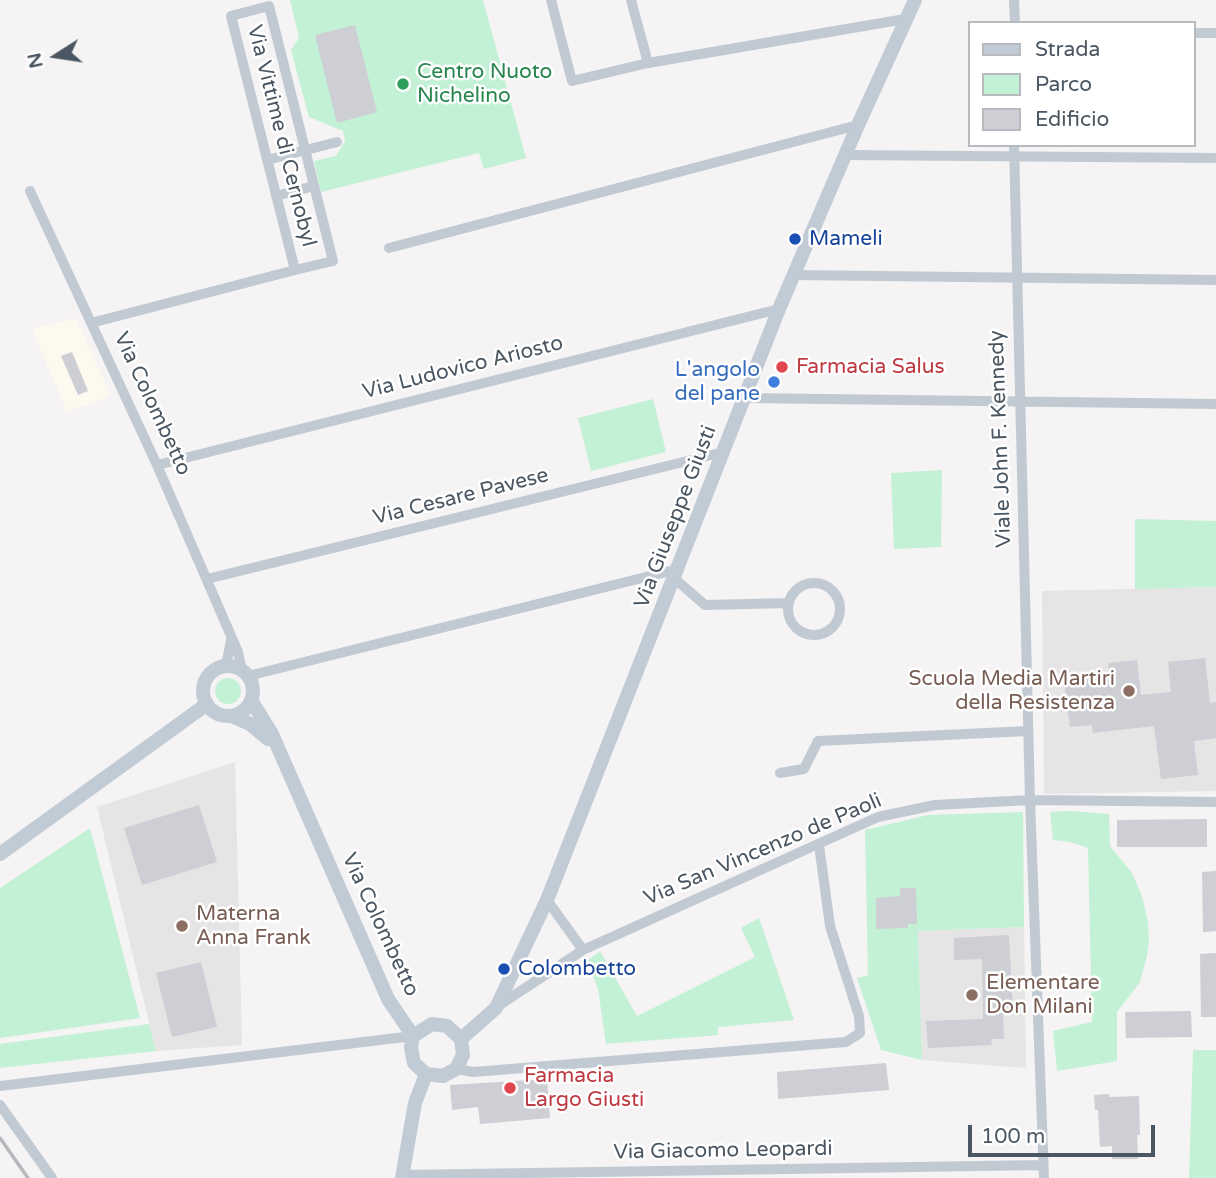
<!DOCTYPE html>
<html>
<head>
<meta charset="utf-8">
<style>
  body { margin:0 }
  #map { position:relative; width:1216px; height:1178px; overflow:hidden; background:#f5f3f3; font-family:"Varela Round",sans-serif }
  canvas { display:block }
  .legend { position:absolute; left:968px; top:21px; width:228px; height:126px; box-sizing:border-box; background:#fff; border:2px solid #b7bbc0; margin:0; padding:9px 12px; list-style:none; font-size:21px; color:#4a5661 }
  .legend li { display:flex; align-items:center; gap:14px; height:35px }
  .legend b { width:35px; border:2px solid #b7bbc0 }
  .north { position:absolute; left:21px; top:21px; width:70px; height:70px; -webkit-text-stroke:5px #fff; paint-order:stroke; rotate:258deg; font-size:19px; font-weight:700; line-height:28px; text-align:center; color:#4a5661 }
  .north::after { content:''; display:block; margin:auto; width:24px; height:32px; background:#4a5661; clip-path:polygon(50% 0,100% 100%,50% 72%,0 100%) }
  .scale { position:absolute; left:968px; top:1125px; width:187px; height:32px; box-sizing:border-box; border:4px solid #4a5661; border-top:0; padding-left:9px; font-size:21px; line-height:24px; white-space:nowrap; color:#4a5661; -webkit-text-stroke:5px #fff; paint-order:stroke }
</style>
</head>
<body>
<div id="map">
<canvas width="1216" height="1178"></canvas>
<ul class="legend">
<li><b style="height:9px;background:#c1cbd6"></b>Strada</li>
<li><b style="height:19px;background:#c3f1d5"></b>Parco</li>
<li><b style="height:19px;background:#cdcfd5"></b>Edificio</li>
</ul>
<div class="north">N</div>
<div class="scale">100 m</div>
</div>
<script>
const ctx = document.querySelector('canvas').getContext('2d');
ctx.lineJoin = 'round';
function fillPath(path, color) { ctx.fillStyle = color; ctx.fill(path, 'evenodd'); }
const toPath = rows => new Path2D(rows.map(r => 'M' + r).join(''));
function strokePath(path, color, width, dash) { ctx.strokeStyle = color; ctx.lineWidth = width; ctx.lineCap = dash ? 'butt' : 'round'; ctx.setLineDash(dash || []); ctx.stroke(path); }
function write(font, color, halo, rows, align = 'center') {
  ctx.font = font + ' "Varela Round",sans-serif'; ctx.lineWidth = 5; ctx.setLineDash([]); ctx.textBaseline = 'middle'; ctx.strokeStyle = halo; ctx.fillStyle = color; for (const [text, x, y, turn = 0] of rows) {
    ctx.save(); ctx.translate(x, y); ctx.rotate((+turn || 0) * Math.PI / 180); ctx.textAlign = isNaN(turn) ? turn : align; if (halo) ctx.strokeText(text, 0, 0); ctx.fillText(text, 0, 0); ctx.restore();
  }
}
fillPath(toPath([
  [76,318,111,396,67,412,32,329]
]), '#fdf9ef');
fillPath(toPath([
  [1216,587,1216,791,1044,794,1042,591],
  [235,762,242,1045,156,1051,97,807],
  [1024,927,1026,1068,922,1060,918,931]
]), '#e6e4e5');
fillPath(toPath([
  [290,0,483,0,526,158,484,169,479,153,321,192,314,161,336,156,345,141,343,131,309,117,291,50,299,38],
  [653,399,666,452,591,471,578,418],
  [942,470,941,547,894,549,891,473],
  [1135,519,1216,521,1216,587,1135,589],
  '215 691a13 13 0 1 1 26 0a13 13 0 1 1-26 0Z',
  [1070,811,1109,814,1110,846,1132,873,1142,896,1148,922,1149,940,1147,956,1140,982,1117,1012,1117,1061,1057,1071,1053,1031,1092,1022,1088,848,1071,842,1053,840,1050,812],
  [1023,812,1024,927,918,931,922,1060,881,1050,857,978,868,975,865,830,928,815],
  [90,828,140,1018,0,1038,0,888],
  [759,918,794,1020,718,1027,718,1035,606,1044,598,989,587,961,600,951,637,1016,755,957,741,928],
  [149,1024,156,1051,0,1068,0,1044],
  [1193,1050,1216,1050,1216,1178,1189,1178]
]), '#c3f1d5');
fillPath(toPath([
  [355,25,377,112,337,123,315,35],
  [72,352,88,391,78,395,61,356],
  [1205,658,1210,703,1216,702,1216,738,1194,741,1198,775,1161,779,1154,726,1093,733,1092,725,1070,727,1064,682,1110,676,1108,663,1137,660,1141,695,1171,692,1168,662],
  [199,805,217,862,142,885,124,828],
  [1207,819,1207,847,1117,847,1117,820],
  [1216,871,1216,931,1203,932,1202,872],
  [900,888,916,888,917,924,908,924,908,928,876,929,876,898,900,896],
  [1009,935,1013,1011,1003,1012,1004,1039,991,1039,992,1045,928,1048,926,1021,983,1019,982,959,954,960,954,938],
  [1216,953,1216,1017,1201,1017,1200,954],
  [201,962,217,1027,172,1037,156,973],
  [1191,1011,1192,1037,1126,1038,1125,1012],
  [886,1063,889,1090,778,1099,777,1072],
  [547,1079,550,1118,480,1124,478,1107,452,1110,450,1085],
  [1109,1094,1109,1097,1139,1096,1140,1135,1137,1135,1138,1159,1112,1159,1112,1146,1100,1147,1098,1110,1095,1110,1094,1095]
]), '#cdcfd5');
strokePath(toPath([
  [551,0,572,81,648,63,905,19],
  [631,0,648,63],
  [1014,0,1015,23],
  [269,6,333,261,295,270,231,16,269,6],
  [1193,33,1216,33],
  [1014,145,1030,800,1044,1178],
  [844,155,1216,158],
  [267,160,337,142],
  [30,191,157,465,238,652,242,671],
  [276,196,314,186],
  [389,248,858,125],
  [794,275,1216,280],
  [91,323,295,270],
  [745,398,1216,404],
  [157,465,779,309],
  [207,579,724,452],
  [675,579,705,605,789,603],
  '788 609a26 26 0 1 1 52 0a26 26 0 1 1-52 0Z',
  [220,668,227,661,231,640],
  [248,676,678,569],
  [780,773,804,769,818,741,1028,731],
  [547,900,583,950],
  [498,1006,583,950,878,817,935,805,1030,800,1216,802],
  [456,1069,473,1072,846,1042,860,1033,859,1016,830,926,819,845],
  [0,1086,413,1036],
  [0,1105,52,1178],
  [403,1175,1043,1165]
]), '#c1cad2', 10);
strokePath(toPath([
  '203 691a25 25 0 1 1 50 0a25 25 0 1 1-50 0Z',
  [251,700,272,734,388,999,413,1036],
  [232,716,250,724,268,739],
  [0,854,207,704],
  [432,1024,447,1026,461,1039,463,1055,456,1069,443,1076,426,1074,414,1063,411,1047,413,1036,432,1024],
  [461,1039,496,1008,547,900,779,309,858,125,915,0],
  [402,1178,415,1103,426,1074]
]), '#c1cbd6', 14);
strokePath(toPath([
  [0,1138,28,1178]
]), '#b5b8bd', 3.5);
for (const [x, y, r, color] of [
  [403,84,7,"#2e9e5b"],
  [795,239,7,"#1a4fb4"],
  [782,367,7,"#e0444e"],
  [774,382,7,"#3f7fe0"],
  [1129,691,7,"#8d6e63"],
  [182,926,7,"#8d6e63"],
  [504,969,7,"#1a4fb4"],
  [972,995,7,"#8d6e63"],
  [510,1088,7,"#e0444e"]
]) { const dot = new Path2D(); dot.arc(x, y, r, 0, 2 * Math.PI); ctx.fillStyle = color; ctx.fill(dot); strokePath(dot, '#fff', 2.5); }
write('21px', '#27864d', '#fff', [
  ["Centro Nuoto",417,72],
  ["Nichelino",417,96]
], 'left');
write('21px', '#4a5661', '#fff', [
  ["Via Vittime di Cernobyl",281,136,76],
  ["Via Ludovico Ariosto",463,368,-14],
  ["Via Colombetto",152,404,65],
  ["Viale John F. Kennedy",1001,439,-92],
  ["Via Cesare Pavese",461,497,-14],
  ["Via Giuseppe Giusti",676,517,-69],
  ["Via San Vincenzo de Paoli",763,850,-23],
  ["Via Colombetto",380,925,65],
  ["Via Giacomo Leopardi",723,1151,-1]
]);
write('21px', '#164399', '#fff', [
  ["Mameli",809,239],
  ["Colombetto",518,969]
], 'left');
write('21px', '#be3a42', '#fff', [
  ["Farmacia Salus",796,367],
  ["Farmacia",524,1076],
  ["Largo Giusti",524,1100]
], 'left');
write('21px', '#366cbe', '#fff', [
  ["L'angolo",760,370],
  ["del pane",760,394]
], 'right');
write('21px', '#785e54', '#fff', [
  ["Scuola Media Martiri",1115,679,"right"],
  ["della Resistenza",1115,703,"right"],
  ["Materna",196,914],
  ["Anna Frank",196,938],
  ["Elementare",986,983],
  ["Don Milani",986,1007]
], 'left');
</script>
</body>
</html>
